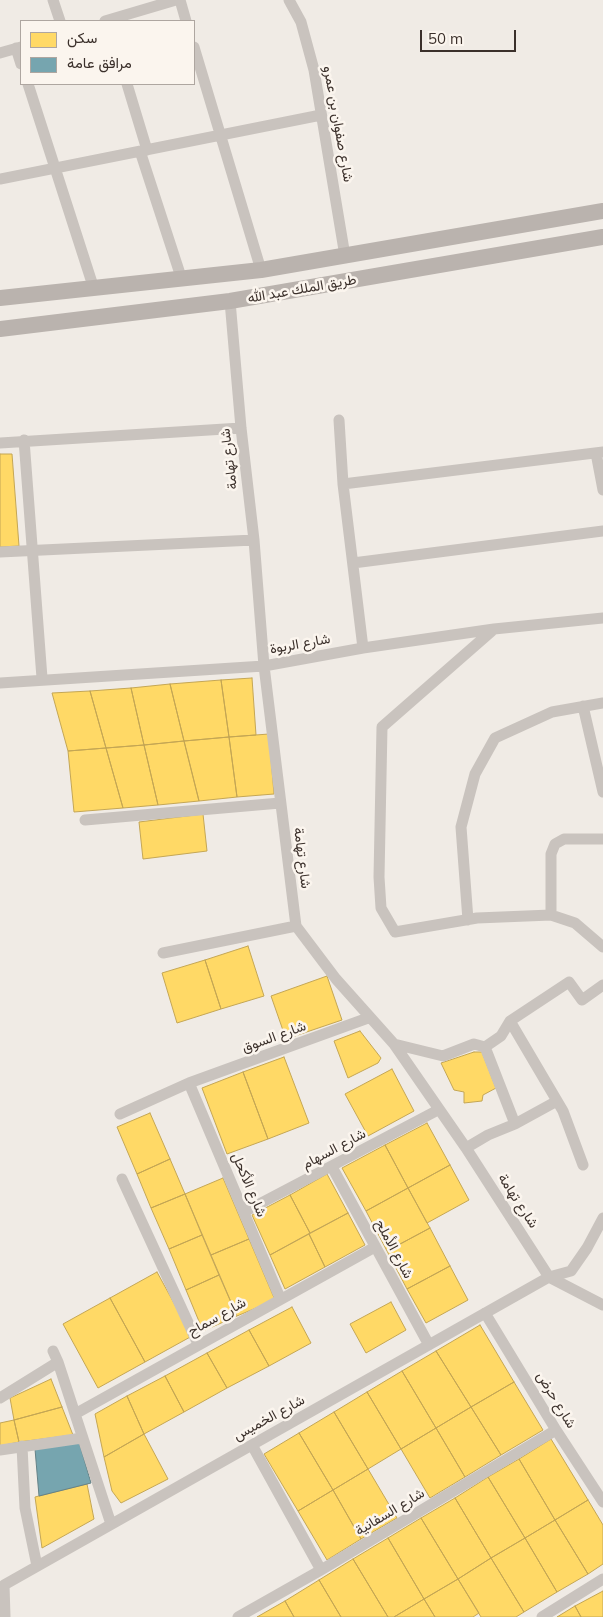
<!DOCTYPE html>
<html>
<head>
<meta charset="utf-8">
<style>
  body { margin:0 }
  #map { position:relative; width:603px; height:1617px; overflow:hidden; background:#f0ebe5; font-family:Mulish,Vazirmatn,sans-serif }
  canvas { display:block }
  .legend { position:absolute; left:20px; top:20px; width:175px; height:65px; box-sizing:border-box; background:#fbf5ee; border:1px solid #aea6a0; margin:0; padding:6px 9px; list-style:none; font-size:15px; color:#3b302b }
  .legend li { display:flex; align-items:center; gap:10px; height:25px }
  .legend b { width:25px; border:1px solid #aea6a0 }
  .scale { position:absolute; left:420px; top:30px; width:96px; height:22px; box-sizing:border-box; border:2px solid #3b302b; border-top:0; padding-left:6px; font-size:15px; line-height:18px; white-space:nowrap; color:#3b302b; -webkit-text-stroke:4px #fbf5ee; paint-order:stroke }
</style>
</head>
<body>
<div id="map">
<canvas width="603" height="1617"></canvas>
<ul class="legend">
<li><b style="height:14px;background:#ffd966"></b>سكن</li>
<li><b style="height:14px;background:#76a5af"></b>مرافق عامة</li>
</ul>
<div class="scale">50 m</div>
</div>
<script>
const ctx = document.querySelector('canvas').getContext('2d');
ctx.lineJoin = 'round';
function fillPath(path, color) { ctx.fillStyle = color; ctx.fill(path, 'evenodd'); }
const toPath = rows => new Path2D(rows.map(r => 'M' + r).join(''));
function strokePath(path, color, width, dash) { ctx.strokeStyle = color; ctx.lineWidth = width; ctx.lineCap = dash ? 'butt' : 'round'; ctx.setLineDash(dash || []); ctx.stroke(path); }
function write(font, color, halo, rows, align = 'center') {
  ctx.font = font + ' Mulish,Vazirmatn,sans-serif'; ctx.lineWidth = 5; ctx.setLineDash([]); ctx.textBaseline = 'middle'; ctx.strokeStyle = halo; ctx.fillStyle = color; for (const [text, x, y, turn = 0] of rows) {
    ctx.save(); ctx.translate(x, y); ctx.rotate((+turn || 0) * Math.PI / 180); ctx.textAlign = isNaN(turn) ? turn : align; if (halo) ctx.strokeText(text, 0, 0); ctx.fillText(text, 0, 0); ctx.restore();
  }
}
const homes = toPath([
  [0,454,12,454,19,546,0,547,0,454],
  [252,678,256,735,229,737,221,680,252,678],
  [221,680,229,737,184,741,170,684,221,680],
  [170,684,184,741,144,745,131,688,170,684],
  [131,688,144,745,106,748,90,691,131,688],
  [90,691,106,748,68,751,52,693,90,691],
  [269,734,274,794,237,797,229,737,269,734],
  [229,737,237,797,199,801,184,741,229,737],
  [184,741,199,801,158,805,144,745,184,741],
  [144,745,158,805,123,808,106,748,144,745],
  [106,748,123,808,74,812,68,751,106,748],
  [203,814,207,851,143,859,139,822,203,814],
  [248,946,264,996,221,1009,205,960,248,946],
  [205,960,221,1009,177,1023,162,973,205,960],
  [327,976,342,1020,286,1039,271,996,327,976],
  [360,1031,381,1058,378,1063,348,1078,334,1041,360,1031],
  [474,1052,482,1052,496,1088,483,1095,482,1101,464,1103,464,1092,454,1090,441,1063,474,1052],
  [284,1057,309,1123,268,1139,243,1072,284,1057],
  [392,1069,414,1111,368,1136,345,1094,392,1069],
  [243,1072,268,1139,227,1154,202,1088,243,1072],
  [150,1113,170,1159,137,1174,117,1127,150,1113],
  [427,1123,450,1165,408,1188,385,1145,427,1123],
  [385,1145,408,1188,366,1211,342,1168,385,1145],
  [170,1159,185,1194,151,1208,137,1174,170,1159],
  [450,1165,469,1200,427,1223,408,1188,450,1165],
  [327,1174,348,1213,310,1233,290,1195,327,1174],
  [223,1178,249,1239,211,1255,185,1194,223,1178],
  [408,1188,430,1228,387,1251,366,1211,408,1188],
  [185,1194,202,1235,169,1249,151,1208,185,1194],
  [290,1195,310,1233,270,1255,252,1215,290,1195],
  [348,1213,365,1245,325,1267,309,1234,348,1213],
  [430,1228,450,1266,407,1289,387,1251,430,1228],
  [309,1234,325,1267,285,1289,270,1255,309,1234],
  [202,1235,219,1275,186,1290,169,1249,202,1235],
  [249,1239,275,1300,237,1316,211,1255,249,1239],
  [450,1266,468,1300,426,1323,407,1289,450,1266],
  [157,1272,192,1336,145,1362,110,1298,157,1272],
  [219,1275,237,1316,203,1331,186,1290,219,1275],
  [110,1298,145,1362,98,1388,63,1324,110,1298],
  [391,1302,406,1330,366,1353,350,1324,391,1302],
  [292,1307,311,1343,269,1366,249,1330,292,1307],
  [480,1325,514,1382,471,1407,436,1351,480,1325],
  [249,1330,269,1366,227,1388,207,1353,249,1330],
  [436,1351,471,1407,436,1428,402,1371,436,1351],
  [207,1353,227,1388,184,1412,165,1376,207,1353],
  [402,1371,436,1428,401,1449,367,1392,402,1371],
  [165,1376,184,1412,144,1434,127,1396,165,1376],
  [51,1379,62,1407,14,1420,10,1398,51,1379],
  [514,1382,543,1430,501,1455,471,1407,514,1382],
  [367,1392,401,1449,368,1469,334,1412,367,1392],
  [127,1396,144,1434,104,1457,95,1414,127,1396],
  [62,1407,73,1435,19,1442,14,1420,62,1407],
  [471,1407,501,1455,465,1477,436,1428,471,1407],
  [334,1412,368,1469,333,1490,299,1433,334,1412],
  [14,1420,19,1442,0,1446,0,1423,14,1420],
  [436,1428,465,1477,430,1498,401,1449,436,1428],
  [299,1433,333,1490,298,1511,264,1454,299,1433],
  [144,1434,168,1479,121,1503,112,1491,104,1457,144,1434],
  [551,1439,588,1500,555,1520,519,1459,551,1439],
  [519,1459,555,1520,525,1538,488,1477,519,1459],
  [368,1469,397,1518,361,1539,333,1490,368,1469],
  [488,1477,525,1538,491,1558,455,1498,488,1477],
  [87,1484,94,1519,42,1548,35,1497,87,1484],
  [333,1490,361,1539,327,1560,298,1511,333,1490],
  [455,1498,491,1558,458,1579,421,1518,455,1498],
  [588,1500,603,1525,603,1564,588,1574,555,1520,588,1500],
  [421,1518,458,1579,424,1599,388,1538,421,1518],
  [555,1520,588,1574,557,1592,525,1538,555,1520],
  [388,1538,424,1599,394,1617,388,1617,353,1559,388,1538],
  [525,1538,557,1592,524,1612,491,1558,525,1538],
  [491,1558,524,1612,516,1617,481,1617,458,1579,491,1558],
  [353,1559,388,1617,341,1617,319,1580,353,1559],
  [458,1579,479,1613,473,1617,435,1617,424,1599,458,1579],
  [319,1580,341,1617,294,1617,285,1601,319,1580],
  [603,1591,603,1617,581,1617,575,1606,603,1591],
  [424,1599,435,1617,394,1617,424,1599],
  [285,1601,294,1617,257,1617,285,1601],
  [575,1606,581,1617,557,1617,575,1606]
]);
fillPath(homes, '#ffd966');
strokePath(homes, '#c4a654', 1);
const public = toPath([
  [79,1442,91,1483,39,1496,35,1449,79,1442]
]);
fillPath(public, '#76a5af');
strokePath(public, '#648287', 1);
strokePath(toPath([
  [53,0,60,21],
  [180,0,186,21],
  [289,0,301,22,314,70,345,256],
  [105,21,176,0],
  [194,47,261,270],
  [16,48,21,64],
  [0,53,21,47],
  [28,84,94,289],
  [127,84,147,150],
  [140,151,182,280],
  [0,179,321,115],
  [230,301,241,428,254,540,264,666,296,926,336,979,394,1044,466,1148,549,1277,603,1305],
  [339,420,343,484,363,648],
  [24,440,42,678],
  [0,443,241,428],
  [596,453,603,490],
  [343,484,603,452],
  [0,552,254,540],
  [353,563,603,531],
  [494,629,382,727,379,877,381,908,395,932,477,918,551,915,575,923,603,947],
  [0,683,264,666,363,648,494,629,603,618],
  [583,706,603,792],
  [85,820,280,803],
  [551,915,551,854,555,844,564,839,603,839],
  [468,920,461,827,475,774,495,738,552,712,603,703],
  [163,953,296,926],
  [510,1021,563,1111,583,1165],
  [394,1044,443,1056,474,1044,485,1047,501,1036,510,1021,569,982,582,1000,603,985],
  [189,1083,280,1298],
  [120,1114,189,1083,368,1018],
  [515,1124,557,1101],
  [466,1148,488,1135,515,1124,485,1047],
  [332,1167,429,1345],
  [122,1179,198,1344],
  [244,1212,438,1110],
  [485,1313,556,1430,603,1502],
  [53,1351,58,1362,111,1524],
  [0,1398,58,1362],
  [75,1414,375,1247],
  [252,1445,321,1570],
  [22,1446,25,1508,37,1566],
  [0,1450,82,1438],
  [5,1617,4,1585,549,1277,571,1271,587,1248,603,1218],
  [238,1617,321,1570,556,1430],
  [542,1617,603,1579]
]), '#c9c3be', 11);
strokePath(toPath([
  [0,298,261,270,603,211],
  [0,329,230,301,603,237]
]), '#bab3ae', 16);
write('14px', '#3b302b', '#fbf5ee', [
  ["شارع صفوان بن عمرو",338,124,80],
  ["طريق الملك عبد الله",302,289,-10],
  ["شارع تهامة",229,459,-97],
  ["شارع الربوة",300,644,-10],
  ["شارع تهامة",302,858,83],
  ["شارع السوق",274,1037,-20],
  ["شارع السهام",334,1149,-28],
  ["شارع الأكحل",249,1185,67],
  ["شارع تهامة",518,1201,57],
  ["شارع الأملح",394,1249,62],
  ["شارع سماح",217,1317,-29],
  ["شارع حرض",556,1400,59],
  ["شارع الخميس",269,1418,-29],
  ["شارع السفانية",390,1512,-31]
]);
</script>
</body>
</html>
